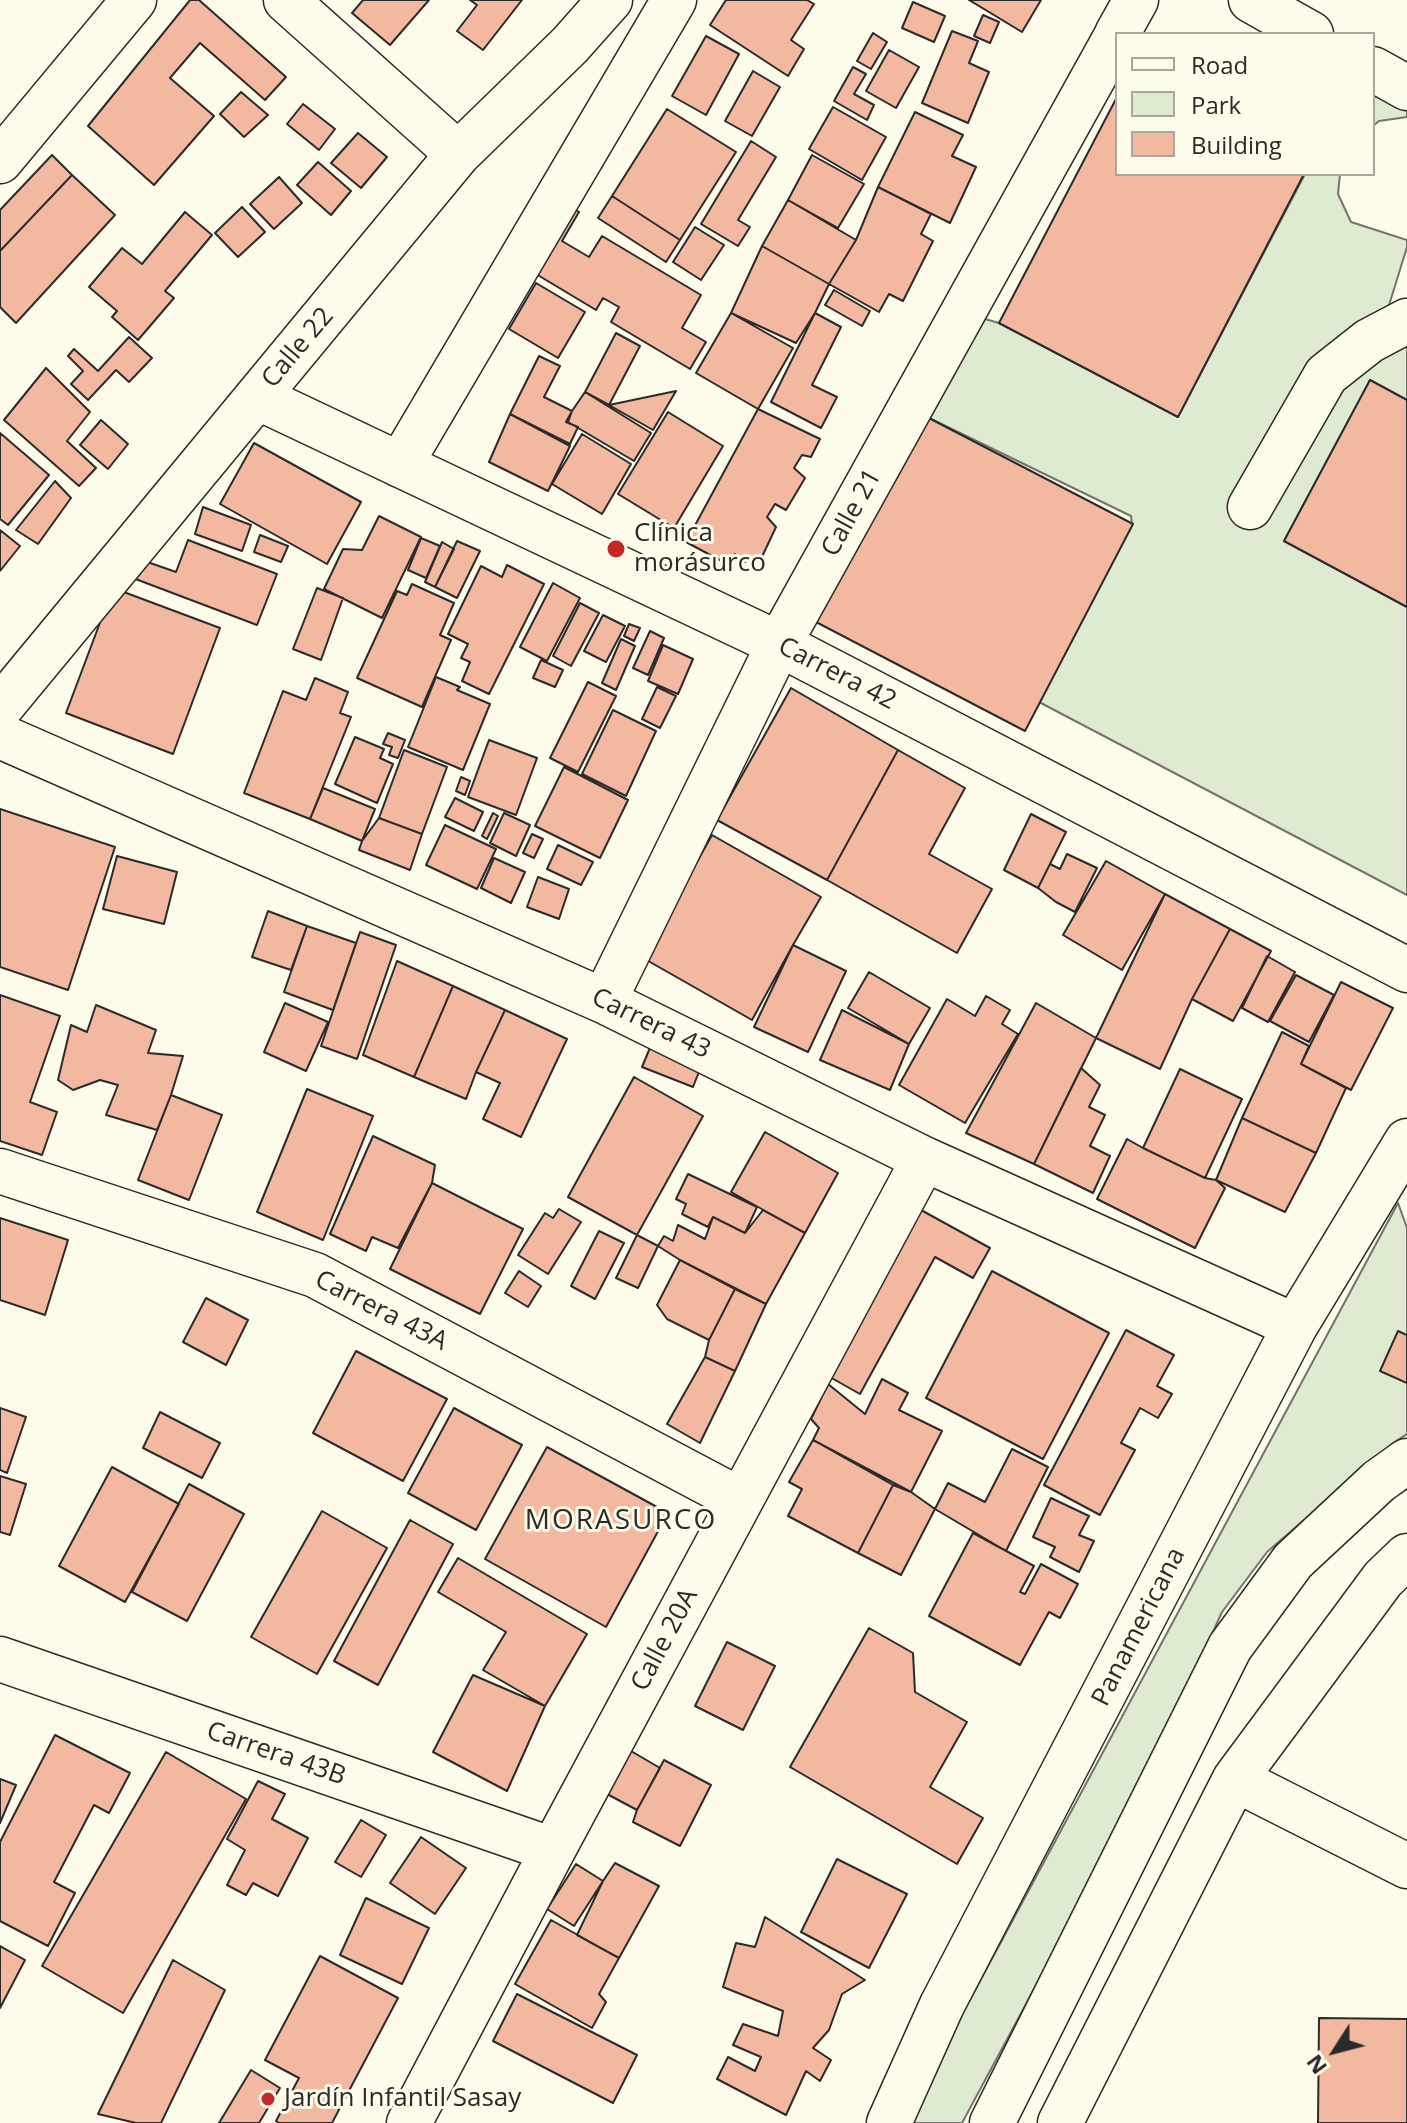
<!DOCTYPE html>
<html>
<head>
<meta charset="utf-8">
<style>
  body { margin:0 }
  #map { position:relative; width:1407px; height:2123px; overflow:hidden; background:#fdfbea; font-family:"Open Sans",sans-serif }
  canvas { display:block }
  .legend { position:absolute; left:1115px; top:32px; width:260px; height:144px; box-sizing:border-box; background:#fdfbea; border:2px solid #a9a89e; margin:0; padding:10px 14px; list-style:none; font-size:24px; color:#2b2b2b }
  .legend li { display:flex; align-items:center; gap:16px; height:40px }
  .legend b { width:40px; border:2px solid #a9a89e }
  .north { position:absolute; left:1295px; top:2011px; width:80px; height:80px; -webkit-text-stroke:6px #fdfbea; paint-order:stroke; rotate:234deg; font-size:22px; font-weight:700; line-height:32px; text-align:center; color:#2b2b2b }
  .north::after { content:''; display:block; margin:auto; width:28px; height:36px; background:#2b2b2b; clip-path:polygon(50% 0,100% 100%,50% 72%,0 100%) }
</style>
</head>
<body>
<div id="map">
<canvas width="1407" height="2123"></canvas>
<ul class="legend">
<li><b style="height:10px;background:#fdfbea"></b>Road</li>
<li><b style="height:22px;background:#deebd1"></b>Park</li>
<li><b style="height:22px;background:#f2b8a0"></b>Building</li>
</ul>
<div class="north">N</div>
</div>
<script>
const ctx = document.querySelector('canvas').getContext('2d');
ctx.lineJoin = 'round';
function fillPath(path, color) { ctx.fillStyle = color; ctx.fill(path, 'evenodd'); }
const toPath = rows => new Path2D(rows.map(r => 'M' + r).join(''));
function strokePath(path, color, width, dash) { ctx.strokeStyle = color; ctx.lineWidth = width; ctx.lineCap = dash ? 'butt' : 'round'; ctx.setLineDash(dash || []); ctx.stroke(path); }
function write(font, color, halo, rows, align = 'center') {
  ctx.font = font + ' "Open Sans",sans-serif'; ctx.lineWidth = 6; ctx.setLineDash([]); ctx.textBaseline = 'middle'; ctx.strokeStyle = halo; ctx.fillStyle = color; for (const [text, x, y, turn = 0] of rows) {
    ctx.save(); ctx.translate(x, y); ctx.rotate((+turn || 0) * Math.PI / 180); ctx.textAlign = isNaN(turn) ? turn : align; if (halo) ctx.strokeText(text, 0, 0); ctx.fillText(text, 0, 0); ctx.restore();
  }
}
const green = toPath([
  [1373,95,1407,111,1407,117,1379,121,1373,126,1373,95],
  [1305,174,1340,174,1338,194,1351,222,1407,240,1407,247,1386,315,1407,309,1407,400,1370,380,1284,541,1407,607,1407,895,1039,702,1132,525,1131,516,923,415,971,315,999,323,1178,417,1305,174],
  [1398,1203,1407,1228,1407,1434,1393,1443,1267,1552,1222,1612,1139,1794,962,2123,909,2123,936,2063,1398,1203]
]);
fillPath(green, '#deebd1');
strokePath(green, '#74746e', 2);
const building = toPath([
  [190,0,199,0,286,77,265,100,200,43,170,78,214,116,154,185,88,126,190,0],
  [363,0,429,0,390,45,352,13,363,0],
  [470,0,522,0,483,50,457,31,477,5,470,0],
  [726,0,807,0,814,4,791,40,804,49,788,76,710,25,726,0],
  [969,0,1041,0,1022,32,969,0],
  [913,2,945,16,934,42,902,28,913,2],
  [983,15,999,22,990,43,974,36,983,15],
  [952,31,978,41,969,63,989,72,968,123,922,103,952,31],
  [873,33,887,42,871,69,857,61,873,33],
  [706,36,739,54,706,115,672,96,706,36],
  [889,50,919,67,896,108,866,91,889,50],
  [853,67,866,74,854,94,874,105,867,120,834,101,853,67],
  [753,71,780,87,752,136,725,121,753,71],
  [241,92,268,115,244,137,220,114,241,92],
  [1117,97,1117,174,1304,174,1178,417,999,323,1117,97],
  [303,104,335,129,319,150,287,124,303,104],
  [833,107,886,137,862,180,809,149,833,107],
  [667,109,736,152,680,240,612,196,667,109],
  [915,112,963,135,952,156,976,167,950,223,878,187,915,112],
  [358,133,387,157,361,188,331,163,358,133],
  [751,141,776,157,738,220,750,227,738,246,701,224,751,141],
  [52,155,72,175,0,251,0,210,52,155],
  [812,155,864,184,838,228,788,200,812,155],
  [318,162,351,191,331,215,297,185,318,162],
  [72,175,115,215,16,323,0,307,0,251,72,175],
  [279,177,302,203,274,229,250,204,279,177],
  [878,187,931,214,921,234,933,241,903,301,889,294,879,312,829,284,856,240,878,187],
  [612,196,680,240,666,262,598,218,612,196],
  [788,200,856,240,829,284,762,246,788,200],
  [569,206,579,212,562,241,589,257,602,236,701,295,682,328,706,342,690,369,611,322,619,307,603,298,596,310,531,271,569,206],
  [242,207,265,232,238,257,215,233,242,207],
  [185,212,212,235,165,291,174,298,138,340,112,317,117,311,89,287,122,248,142,264,185,212],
  [695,227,724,245,701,280,673,262,695,227],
  [762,246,829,284,815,313,796,343,731,313,762,246],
  [536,283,585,312,558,358,509,329,536,283],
  [834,290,870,311,862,326,825,305,834,290],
  [731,313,793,348,758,409,696,373,731,313],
  [815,313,841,327,812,385,837,397,821,428,771,402,815,313],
  [616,333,640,346,609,405,585,392,616,333],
  [129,337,152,358,129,382,116,370,88,400,71,384,83,371,68,356,74,349,98,371,129,337],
  [539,356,560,366,544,397,572,411,566,422,578,427,570,444,510,414,539,356],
  [46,368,90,412,67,441,96,468,79,486,4,420,46,368],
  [1370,380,1407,400,1407,607,1284,541,1370,380],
  [676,391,653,430,609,405,676,391],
  [585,392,651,433,634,461,568,422,572,411,585,392],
  [758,409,820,439,811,457,802,455,794,468,805,478,786,510,775,504,767,517,776,527,760,561,748,556,745,562,735,554,729,565,686,542,758,409],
  [668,412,723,446,674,528,618,494,668,412],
  [510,414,570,446,548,491,489,462,510,414],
  [923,415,1133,524,1025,731,816,622,923,415],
  [101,420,128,444,108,469,80,445,101,420],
  [0,433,49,475,8,525,0,519,0,433],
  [582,434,631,464,602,514,552,484,582,434],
  [254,443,361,502,327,564,220,504,254,443],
  [55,481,71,498,38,544,16,530,55,481],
  [203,507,251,525,242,551,195,534,203,507],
  [379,516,421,537,382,618,324,589,343,549,362,550,379,516],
  [0,530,20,546,0,571,0,530],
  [260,535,288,546,281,562,254,552,260,535],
  [421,538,440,546,426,578,408,570,421,538],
  [188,540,277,574,257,625,125,575,133,557,176,572,188,540],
  [457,541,480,551,457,598,435,587,457,541],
  [442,542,454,549,435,587,425,582,442,542],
  [507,565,544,584,489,694,462,681,470,662,461,658,468,644,448,634,481,566,502,577,507,565],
  [553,583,580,598,547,661,520,647,553,583],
  [412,584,454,603,440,635,451,640,422,707,357,678,397,591,407,595,412,584],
  [113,588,220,628,173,754,66,713,113,588],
  [317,588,343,598,321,660,293,649,317,588],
  [580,603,599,613,571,666,553,656,580,603],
  [603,615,625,626,606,662,584,651,603,615],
  [629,624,640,628,634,641,624,636,629,624],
  [650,631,664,638,648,675,633,668,650,631],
  [621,639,635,646,616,690,602,683,621,639],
  [663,645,693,659,678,694,648,681,663,645],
  [541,660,563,670,555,687,533,678,541,660],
  [436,677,460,687,457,690,490,704,463,770,408,747,436,677],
  [315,678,348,692,340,713,351,717,310,819,244,793,283,691,306,700,315,678],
  [588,682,616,696,578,772,550,758,588,682],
  [657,687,676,696,660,728,642,719,657,687],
  [791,688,898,750,827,880,717,820,791,688],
  [613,710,656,731,626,796,582,774,613,710],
  [388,733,405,740,398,758,389,755,392,747,383,744,388,733],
  [355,737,384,749,380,758,393,764,377,803,335,784,355,737],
  [489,740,537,758,516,815,468,797,489,740],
  [404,750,447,767,422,834,379,818,404,750],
  [898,750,965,788,929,854,992,889,957,953,827,880,898,750],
  [564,767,628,800,600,858,535,826,564,767],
  [461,777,470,781,465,795,456,791,461,777],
  [323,788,375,809,362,841,310,819,323,788],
  [455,798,483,812,474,831,445,817,455,798],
  [0,809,115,847,68,990,0,967,0,809],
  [493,813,498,816,487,839,482,836,493,813],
  [504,813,530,825,516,856,490,843,504,813],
  [1031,814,1066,832,1038,888,1004,870,1031,814],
  [379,818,422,834,410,870,359,850,362,841,379,818],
  [445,825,496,849,477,889,426,865,445,825],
  [532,834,543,839,534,858,523,853,532,834],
  [712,835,821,897,793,945,752,1020,643,958,712,835],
  [558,845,593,862,581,885,547,869,558,845],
  [1067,854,1097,868,1075,912,1056,902,1038,888,1050,864,1060,869,1067,854],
  [117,856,177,872,164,924,103,909,117,856],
  [494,858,525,872,511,903,481,888,494,858],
  [1106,861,1165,894,1122,970,1063,935,1106,861],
  [538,877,569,889,559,919,527,907,538,877],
  [1165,894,1230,929,1192,999,1160,1069,1096,1038,1165,894],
  [268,911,307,926,291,970,252,957,268,911],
  [307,926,356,943,333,1010,284,992,307,926],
  [1230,929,1271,951,1233,1021,1192,999,1230,929],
  [360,932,396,945,357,1059,321,1046,360,932],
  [793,945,846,971,808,1052,754,1027,793,945],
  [1267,956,1295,972,1268,1022,1242,1008,1267,956],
  [397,961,453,986,414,1077,363,1055,397,961],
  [869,972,930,1008,909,1044,848,1008,869,972],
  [1296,975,1334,995,1309,1042,1270,1021,1296,975],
  [1341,982,1393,1008,1351,1090,1301,1064,1341,982],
  [453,986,505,1010,476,1072,466,1099,414,1077,453,986],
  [0,995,60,1016,30,1102,57,1112,42,1155,0,1141,0,995],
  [986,996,1010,1010,1002,1024,1018,1034,965,1123,899,1085,947,999,975,1016,986,996],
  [285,1003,328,1022,306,1071,264,1052,285,1003],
  [1036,1003,1096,1038,1034,1164,966,1133,1036,1003],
  [96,1005,156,1030,148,1053,183,1056,171,1095,157,1130,106,1115,118,1085,100,1080,73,1090,58,1080,71,1025,87,1032,96,1005],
  [505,1010,567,1039,521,1137,483,1119,500,1083,476,1072,505,1010],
  [842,1010,909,1044,890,1090,820,1060,842,1010],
  [1282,1032,1309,1046,1301,1064,1346,1088,1316,1153,1242,1118,1282,1032],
  [652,1043,702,1064,693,1087,642,1067,652,1043],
  [1081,1068,1100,1085,1089,1107,1105,1115,1090,1146,1110,1156,1093,1193,1034,1164,1081,1068],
  [1180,1069,1242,1099,1205,1178,1143,1148,1180,1069],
  [634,1077,703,1116,637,1235,568,1197,634,1077],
  [307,1089,373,1116,323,1240,257,1212,307,1089],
  [171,1095,222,1115,189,1200,138,1180,171,1095],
  [1242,1118,1316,1153,1285,1212,1216,1180,1242,1118],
  [765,1132,838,1173,805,1233,731,1192,765,1132],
  [373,1136,435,1165,432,1183,398,1248,372,1237,366,1251,330,1234,373,1136],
  [1127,1139,1143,1148,1205,1178,1216,1180,1225,1188,1195,1248,1097,1199,1127,1139],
  [688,1174,757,1207,745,1233,713,1217,708,1227,682,1214,686,1204,676,1199,688,1174],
  [432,1183,523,1229,480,1314,390,1269,432,1183],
  [559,1209,581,1222,548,1274,518,1255,545,1213,553,1218,559,1209],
  [763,1210,805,1233,766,1304,680,1260,658,1246,664,1236,673,1241,678,1225,705,1239,713,1217,745,1233,763,1210],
  [921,1210,990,1248,973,1278,935,1257,860,1394,828,1376,921,1210],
  [0,1218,68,1240,45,1315,0,1300,0,1218],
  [599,1231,624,1243,595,1299,571,1286,599,1231],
  [637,1235,658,1246,638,1288,616,1278,637,1235],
  [680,1260,735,1289,709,1340,667,1319,657,1305,680,1260],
  [519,1271,541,1286,528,1307,505,1293,519,1271],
  [992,1271,1109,1333,1043,1459,926,1398,992,1271],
  [735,1289,766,1304,735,1371,705,1357,709,1340,735,1289],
  [206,1298,248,1320,226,1365,183,1342,206,1298],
  [1126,1330,1174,1355,1157,1386,1172,1394,1158,1418,1140,1408,1121,1443,1135,1450,1100,1515,1044,1485,1126,1330],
  [1398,1331,1407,1335,1407,1383,1380,1371,1398,1331],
  [356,1351,447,1399,403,1481,313,1433,356,1351],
  [705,1357,735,1371,700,1443,667,1424,705,1357],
  [882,1379,908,1393,899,1410,942,1431,911,1492,813,1440,819,1428,811,1419,828,1384,865,1414,882,1379],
  [0,1408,26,1417,7,1473,0,1470,0,1408],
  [454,1408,522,1445,476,1530,408,1493,454,1408],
  [160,1412,220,1443,202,1478,143,1448,160,1412],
  [813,1440,893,1485,858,1553,788,1516,802,1489,789,1482,813,1440],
  [547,1447,668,1513,606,1627,485,1559,547,1447],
  [1012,1449,1048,1467,1006,1551,935,1509,948,1483,985,1502,1012,1449],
  [112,1467,179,1504,125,1602,59,1566,112,1467],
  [0,1476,26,1484,10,1535,0,1532,0,1476],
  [189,1484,244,1514,187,1621,132,1592,189,1484],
  [893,1485,911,1492,935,1509,901,1575,858,1553,893,1485],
  [1051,1498,1089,1516,1079,1535,1094,1541,1079,1572,1050,1557,1055,1547,1033,1537,1051,1498],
  [322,1511,387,1548,317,1674,251,1637,322,1511],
  [410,1520,453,1544,378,1685,334,1661,410,1520],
  [973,1533,1034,1566,1020,1592,1025,1594,1041,1564,1078,1584,1060,1618,1049,1612,1020,1665,929,1616,973,1533],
  [458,1558,587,1634,545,1706,483,1670,506,1632,438,1592,458,1558],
  [869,1628,913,1653,915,1692,967,1722,930,1787,983,1818,957,1864,790,1767,869,1628],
  [727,1642,775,1666,743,1730,695,1706,727,1642],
  [473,1675,545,1706,507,1791,433,1752,473,1675],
  [55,1735,130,1773,109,1813,94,1805,54,1882,75,1893,48,1946,0,1921,0,1842,55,1735],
  [631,1751,660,1768,637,1810,607,1794,631,1751],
  [166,1752,246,1799,123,2013,42,1966,166,1752],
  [664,1760,711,1785,680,1846,633,1822,637,1810,664,1760],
  [0,1779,16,1785,0,1823,0,1779],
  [258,1781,285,1794,272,1819,308,1838,278,1896,253,1883,246,1895,227,1885,245,1850,227,1839,258,1781],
  [361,1820,386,1835,361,1877,335,1862,361,1820],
  [421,1837,466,1868,435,1914,390,1883,421,1837],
  [837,1859,907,1894,869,1968,801,1932,837,1859],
  [615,1863,659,1886,619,1958,577,1935,603,1881,615,1863],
  [576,1864,603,1881,574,1926,547,1909,576,1864],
  [366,1898,429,1928,402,1984,340,1955,366,1898],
  [765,1917,865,1980,842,1994,829,2030,813,2048,831,2060,820,2081,806,2071,786,2115,717,2079,728,2057,755,2071,761,2057,733,2045,743,2024,778,2036,783,2011,723,1987,736,1943,755,1947,765,1917],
  [551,1920,619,1958,599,1994,606,2002,592,2028,515,1984,551,1920],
  [0,1946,25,1960,0,2008,0,1946],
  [320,1956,398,1998,332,2123,279,2123,276,2121,299,2078,265,2060,320,1956],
  [173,1960,225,1990,161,2123,136,2123,98,2114,173,1960],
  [517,1994,637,2055,613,2103,493,2041,517,1994],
  [1319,2018,1407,2019,1407,2123,1318,2123,1319,2018],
  [251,2070,280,2088,259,2123,219,2123,251,2070]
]);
fillPath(building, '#f2b8a0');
strokePath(building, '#2b2b2b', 2);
const minor = toPath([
  [286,0,458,154],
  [1251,0,1311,34],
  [1117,34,1136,0],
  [1373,69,1407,88],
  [0,161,134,0],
  [257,397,779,644,1407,970],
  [400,465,674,0],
  [1250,507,1326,375,1369,341,1407,321],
  [0,708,458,154,570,45,610,0],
  [0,736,604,1001,924,1159,1295,1326],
  [604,1001,779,644,1117,35],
  [0,1171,315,1275,740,1500],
  [0,1659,553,1850],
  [1235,1779,1407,1866],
  [409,2123,553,1850,924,1159],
  [1060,2123,1235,1779,1383,1579,1407,1556]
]);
const major = toPath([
  [889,2123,942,2005,1295,1326,1407,1141],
  [992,2123,1230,1647,1293,1561,1379,1481,1407,1461]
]);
strokePath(minor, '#2b2b2b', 47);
strokePath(major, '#2b2b2b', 47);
strokePath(minor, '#fdfbea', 44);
strokePath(major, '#fdfbea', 44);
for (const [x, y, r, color] of [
  [616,549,10,"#c62828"],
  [268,2099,8,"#c62828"]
]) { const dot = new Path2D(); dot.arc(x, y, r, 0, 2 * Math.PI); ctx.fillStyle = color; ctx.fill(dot); strokePath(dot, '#fdfbea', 3); }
write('26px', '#2b2b2b', '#fdfbea', [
  ["Calle 22",298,348,-50],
  ["Calle 21",852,513,-61],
  ["Carrera 42",837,674,27],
  ["Carrera 43",651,1024,26],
  ["Carrera 43A",381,1311,27],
  ["Panamericana",1139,1627,-63],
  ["Calle 20A",665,1640,-62],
  ["Carrera 43B",276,1754,19]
]);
write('26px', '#2b2b2b', '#fdfbea', [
  ["Clínica",634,534],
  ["morásurco",634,564],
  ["Jardín Infantil Sasay",284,2099]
], 'left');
ctx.letterSpacing = '2px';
write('28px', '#2b2b2b', '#fdfbea', [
  ["MORASURCO",621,1521]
]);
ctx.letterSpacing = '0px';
</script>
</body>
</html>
